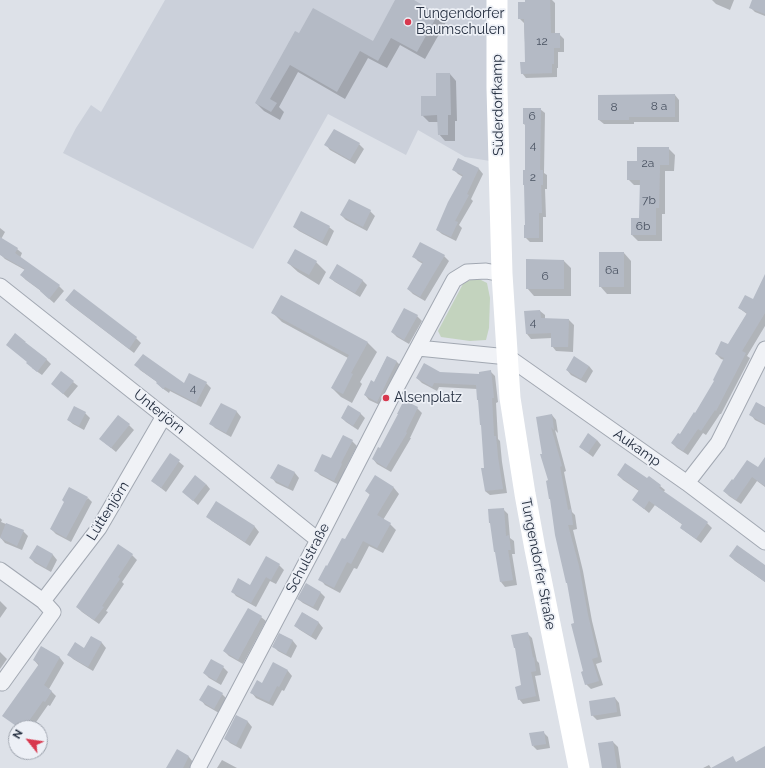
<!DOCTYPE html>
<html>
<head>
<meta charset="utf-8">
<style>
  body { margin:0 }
  #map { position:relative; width:765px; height:768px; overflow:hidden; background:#dde1e8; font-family:Raleway,sans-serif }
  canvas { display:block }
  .north { position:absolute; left:8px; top:720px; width:40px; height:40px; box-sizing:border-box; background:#edf0f6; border:1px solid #9da3ad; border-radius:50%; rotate:300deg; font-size:11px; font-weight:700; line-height:16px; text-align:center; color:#252f40 }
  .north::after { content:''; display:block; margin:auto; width:14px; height:18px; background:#d8384e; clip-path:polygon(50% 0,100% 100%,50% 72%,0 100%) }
</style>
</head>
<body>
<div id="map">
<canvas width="765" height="768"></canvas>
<div class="north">N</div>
</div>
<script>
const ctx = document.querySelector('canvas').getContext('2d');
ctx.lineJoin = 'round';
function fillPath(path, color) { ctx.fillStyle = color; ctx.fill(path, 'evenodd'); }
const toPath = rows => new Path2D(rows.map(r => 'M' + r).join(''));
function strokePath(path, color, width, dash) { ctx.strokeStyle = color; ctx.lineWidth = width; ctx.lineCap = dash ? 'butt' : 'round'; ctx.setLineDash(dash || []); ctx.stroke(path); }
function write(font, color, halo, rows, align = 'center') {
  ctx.font = font + ' Raleway,sans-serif'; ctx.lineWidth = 3.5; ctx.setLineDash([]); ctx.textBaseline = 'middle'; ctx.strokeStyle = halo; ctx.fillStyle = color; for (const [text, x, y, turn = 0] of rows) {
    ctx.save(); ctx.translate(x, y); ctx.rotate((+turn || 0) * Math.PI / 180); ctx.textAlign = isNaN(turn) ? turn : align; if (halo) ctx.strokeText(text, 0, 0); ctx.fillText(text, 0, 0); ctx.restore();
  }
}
fillPath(toPath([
  [165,0,487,0,490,161,465,157,418,130,406,155,328,114,253,249,63,153,76,128,91,105,101,112]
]), '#cbd0da');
fillPath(toPath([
  [477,278,487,283,490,298,489,328,486,340,470,341,441,337,438,331,464,282]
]), '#c3d3be');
fillPath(toPath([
  [397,0,412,0,437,14,446,22,425,59,400,45,387,68,368,58,345,99,298,72,279,107,284,112,280,120,264,111,256,103,300,34,373,42],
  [526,0,552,0,555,3,555,34,559,34,564,39,564,52,558,52,558,68,557,68,557,77,526,78,522,73,526,63,524,23,519,18,526,3],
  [712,0,734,0,730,10,716,4],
  [753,0,765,0,765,16,755,12,750,7],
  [450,74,456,81,457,121,455,121,455,141,445,141,439,134,438,122,429,122,422,115,437,97],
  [675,95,679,100,679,122,634,122,634,124,604,124,599,120],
  [540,109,545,113,544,173,547,175,547,189,545,189,546,217,543,217,543,242,530,242,525,237,526,126,524,124],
  [359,144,364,149,355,164,330,150,326,145],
  [668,148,675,155,674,171,665,171,665,214,662,214,662,241,638,241,632,235,640,219,641,185,634,185,628,179],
  [458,159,479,169,483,174,471,199,473,201,459,225,462,228,456,241,442,234,437,230,463,177,458,174,453,169],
  [370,211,375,216,367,231,346,220,341,215],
  [294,227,329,227,334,231,327,246,299,231],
  [0,228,5,232,0,241],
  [17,249,22,253,20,258,59,286,64,291,54,303,46,296,41,291,26,280,21,275,25,270,5,259,0,254],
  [295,250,316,262,326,272,319,285,298,272,288,263],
  [624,253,631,261,631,294,607,294,600,286],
  [413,256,444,256,449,261,425,301,413,294,408,289,423,264,418,261],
  [564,261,571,268,571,296,534,296,527,288],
  [765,276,765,326,747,356,750,358,721,414,720,414,706,435,703,433,688,455,677,448,672,443,681,435,695,414,715,381,724,360,721,359,716,354,728,345,747,314,739,308,753,301],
  [330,278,362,280,367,285,360,297,335,282],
  [74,290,136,338,141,343,134,353,71,305,66,300],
  [540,311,545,315,545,319,569,320,574,325,573,352,556,351,552,346,552,338,531,339,527,334,525,312],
  [273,313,368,343,377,352,360,382,362,384,352,403,341,397,332,388,348,358,282,322],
  [417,316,422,321,409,344,397,337,392,332],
  [387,357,397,362,402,367,382,406,369,400,365,395,374,383],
  [46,359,51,364,42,375,32,368],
  [136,365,184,385,206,383,211,388,201,407,170,391,169,393,162,388,157,383,157,382,140,370],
  [589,366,593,371,586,383,571,375,567,370],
  [490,371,495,376,498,402,496,403,498,439,500,441,502,462,507,493,490,495,485,491,485,469,482,426,477,389,439,387,437,391,422,383,417,378,440,373,480,375],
  [73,382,78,386,68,398,52,384],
  [221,404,237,412,241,417,231,437,215,428,211,424],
  [417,408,422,413,410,438,411,438,391,472,377,464,373,459],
  [765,408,765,425,755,420,751,415],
  [85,413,90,418,84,430,73,424,68,420],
  [360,413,365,418,358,430,346,422,342,418],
  [552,415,556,420,558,433,555,430,566,471,564,472,572,512,575,515,577,529,573,530,583,571,592,621,602,662,596,664,603,685,591,689,586,684,549,481,543,454],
  [129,425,134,430,116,452,105,443],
  [597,440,601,445,593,457,585,451,580,447],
  [352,441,357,446,345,469,346,470,339,485,320,475,315,470,331,460],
  [171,455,184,466,166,492,152,481],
  [765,459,765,487,757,481,741,504,729,496,724,491,733,481,758,469],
  [278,465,295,473,299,478,293,491,276,483,272,478],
  [618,475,647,480,649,477,665,490,663,493,707,523,712,528,701,543,686,532,681,528,683,525,655,505,649,513,638,504,633,500,639,491,623,480],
  [375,477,394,488,399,494,383,520,390,524,396,530,383,553,369,546,357,569,354,568,340,593,325,585,320,579,345,541,370,495,366,491],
  [206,484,210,489,198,505,188,496],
  [88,498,92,502,71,542,56,534,51,529],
  [216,502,255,527,259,532,250,546,212,521,207,516],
  [503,509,508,514,510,538,514,541,515,554,512,554,517,585,505,587,501,582],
  [0,518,2,520,1,522,23,531,28,536,22,550,5,543,0,537],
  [37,546,53,555,57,560,51,572,35,563,30,558],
  [132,555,137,560,122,582,124,584,106,611,108,612,99,624,82,612,77,607],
  [730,556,765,566,765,582,735,561],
  [279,565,284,570,276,584,270,581,256,607,236,596,232,591,250,586],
  [306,584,321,593,325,597,318,611,303,603,298,599],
  [0,601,7,608,0,618],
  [303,613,319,623,323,628,316,640,300,630,295,626],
  [261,617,266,621,243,664,229,656,224,651],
  [527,633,532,638,537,661,539,663,541,675,535,676,540,701,523,704,519,699,522,686],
  [280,634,293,641,297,646,291,658,278,651,273,646],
  [91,637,102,643,106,648,93,671,73,659,69,655,84,649],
  [42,647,60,658,64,663,49,689,56,696,50,706,48,705,32,728,19,728,39,666,34,660],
  [0,652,7,659,0,669],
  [274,664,288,671,292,676,284,691,282,690,273,706,256,698,252,693,263,684],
  [223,667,228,672,221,685,209,678,204,673],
  [222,694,227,699,219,713,205,705,201,700],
  [615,698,619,703,621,716,597,720,592,715],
  [236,717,248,722,252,727,241,749,230,743,225,738],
  [543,732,548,737,550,748,537,750,533,746],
  [613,742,618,747,621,768,603,768],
  [177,751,189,757,193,762,190,768,168,768],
  [222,760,237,768,217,768],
  [709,765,711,768,703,768]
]), '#0003');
fillPath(toPath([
  [395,0,414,0,438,14,417,52,391,38,378,61,360,51,337,92,290,65,270,99,277,103,271,112,255,103,295,31,299,33,313,8,373,41],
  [525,0,550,0,551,33,560,33,560,48,554,48,554,64,552,64,552,73,521,74,520,62,525,62,524,19,518,19,518,2,525,2],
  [752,0,765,0,765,14,749,8],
  [436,73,450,73,451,115,448,115,448,135,438,135,437,115,421,116,421,96,436,96],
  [675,94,675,117,629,117,629,120,598,120,598,95],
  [523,108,541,108,540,170,543,170,543,185,541,185,542,213,539,213,539,238,524,238,524,225,525,225,524,185,523,185,523,170,525,170,525,124,523,124],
  [334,129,360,143,350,160,324,145],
  [637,147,669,147,669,165,660,165,659,208,656,208,656,235,631,235,631,218,639,218,640,180,627,180,627,161,637,161],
  [458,158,479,168,467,194,469,195,455,221,458,222,451,237,436,230,448,202,463,175,452,170],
  [349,199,371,210,363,227,340,215],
  [301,211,330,226,322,242,293,227],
  [0,237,18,248,15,253,60,285,49,299,40,291,40,290,20,275,25,269,0,255],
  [420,242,445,255,420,297,407,289,423,262,412,257],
  [295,249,317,261,309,275,287,263],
  [599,252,624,252,624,287,599,287],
  [526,259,564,260,564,289,526,289],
  [337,264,363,280,355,293,329,278],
  [765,274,765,313,742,351,746,353,716,411,715,410,701,431,698,429,683,451,671,443,678,433,680,434,694,412,695,413,714,381,713,380,724,358,715,354,721,341,728,344,747,313,738,308,745,295,753,299],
  [74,289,137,337,129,349,65,300],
  [281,295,368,342,351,373,353,374,343,394,331,388,349,355,271,313],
  [404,308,418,315,404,340,391,332],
  [540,310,541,318,569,319,568,347,551,347,551,333,526,334,524,311],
  [15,333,26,342,25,342,47,359,37,372,26,363,27,362,6,345],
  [143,354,184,383,189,373,207,382,196,403,165,387,163,389,156,383,157,382,134,365],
  [387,356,397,361,377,402,364,395,371,380,374,382],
  [574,356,589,366,581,379,566,370],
  [424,363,440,372,479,374,479,372,491,370,494,398,492,398,494,436,496,436,498,457,503,489,485,491,481,468,484,468,481,425,480,425,478,400,477,400,476,385,434,383,432,387,416,378],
  [61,371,74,381,63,394,51,384],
  [404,400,418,407,406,432,407,433,386,468,372,459,378,447,380,448,398,414,397,414],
  [756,402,765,407,765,424,749,415],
  [221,403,237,411,226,433,209,424],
  [348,405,361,413,353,426,341,418],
  [74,406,86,412,79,426,67,420],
  [552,414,554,430,551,427,562,466,560,467,568,510,571,509,573,525,568,525,579,566,588,615,598,657,592,659,599,681,585,685,581,672,583,671,571,624,574,623,567,583,566,583,555,535,550,499,549,499,546,481,548,480,540,454,542,454,536,417],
  [118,415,130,424,111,448,99,439],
  [588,433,597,440,588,453,579,447],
  [343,435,353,440,341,463,342,464,334,481,314,471,322,454,331,458],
  [170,453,180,460,161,488,151,481],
  [765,457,765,486,752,477,736,500,723,491,732,479,733,480,747,460,758,467],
  [625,463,647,478,649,476,661,485,659,488,708,522,696,539,680,528,682,524,649,501,644,509,632,500,639,490,617,475],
  [278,464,295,472,288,487,270,478],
  [195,475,206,484,193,501,182,492],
  [375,475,394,487,377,515,391,523,377,548,363,541,351,564,347,562,334,588,318,580,326,565,327,566,342,538,345,539,370,494,365,491],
  [69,487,88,497,66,538,50,529,64,502,62,500],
  [216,501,255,526,245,542,206,517],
  [504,508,506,536,509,535,511,550,508,550,513,580,500,582,495,552,494,552,490,523,489,523,488,509],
  [6,523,24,530,17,546,0,538],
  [118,544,133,554,118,577,120,579,102,606,104,607,94,620,76,607],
  [37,545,53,554,46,568,29,558],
  [737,545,765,565,765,582,729,556],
  [266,556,280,564,271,580,266,577,251,603,231,592,238,578,250,585],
  [306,583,321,592,313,607,297,599],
  [248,608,262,616,238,660,223,651],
  [302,612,319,622,311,636,294,626],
  [528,632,533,658,534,657,536,671,531,672,536,696,518,700,515,687,521,685,515,648,514,648,511,635],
  [279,633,293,640,286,654,272,647],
  [91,636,102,642,88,667,67,655,75,642,84,648],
  [41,646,60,657,44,685,52,691,45,702,43,701,24,728,19,728,2,716,39,664,33,660],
  [211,659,224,666,216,681,203,673],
  [273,662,288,670,279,687,277,686,269,702,250,693,257,680,262,683],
  [208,685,223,693,214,709,199,700],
  [615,697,617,712,591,716,589,701],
  [236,715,248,721,236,745,224,739],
  [544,731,546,744,532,746,529,733],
  [613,741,617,768,602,768,598,743],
  [765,746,765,768,711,768,733,756,736,762],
  [177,749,189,756,183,768,166,768]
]), '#b4bac5');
const minor = toPath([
  [0,286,164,416,318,540],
  [418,348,508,357,687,483,765,542],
  [687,483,718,443,765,349],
  [0,570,43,601,53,612,2,683],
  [43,601,99,528,164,416],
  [198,768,318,540,395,390,454,280,467,272,486,271,502,274]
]);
strokePath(minor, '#a2a8b2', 17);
strokePath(minor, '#f0f2f6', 15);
strokePath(toPath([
  [497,0,497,88,502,274,510,398,525,494,535,549,579,768]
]), '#fff', 21);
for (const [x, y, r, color] of [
  [408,22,4,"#d8384e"],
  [386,398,4,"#d8384e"]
]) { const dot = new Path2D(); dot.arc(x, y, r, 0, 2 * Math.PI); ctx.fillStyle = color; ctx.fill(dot); strokePath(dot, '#edf0f6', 1.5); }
write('12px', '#495261', null, [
  ["12",542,41],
  ["8 a",659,106],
  ["8",614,107],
  ["6",532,116],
  ["4",533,145],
  ["2a",648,163],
  ["2",533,177],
  ["7b",649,200],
  ["6b",643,226],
  ["6a",612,270],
  ["6",545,276],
  ["4",533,322],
  ["4",193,388]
]);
write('14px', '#252f40', '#edf0f6', [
  ["Tungendorfer",416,14],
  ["Baumschulen",416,30],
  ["Alsenplatz",394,398]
], 'left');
write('14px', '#252f40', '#edf0f6', [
  ["Süderdorfkamp",498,105,-91],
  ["Unterjörn",159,412,39],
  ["Aukamp",637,448,35],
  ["Lüttenjörn",108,511,-58],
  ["Schulstraße",308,558,-62],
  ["Tungendorfer Straße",538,564,79]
]);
</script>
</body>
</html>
